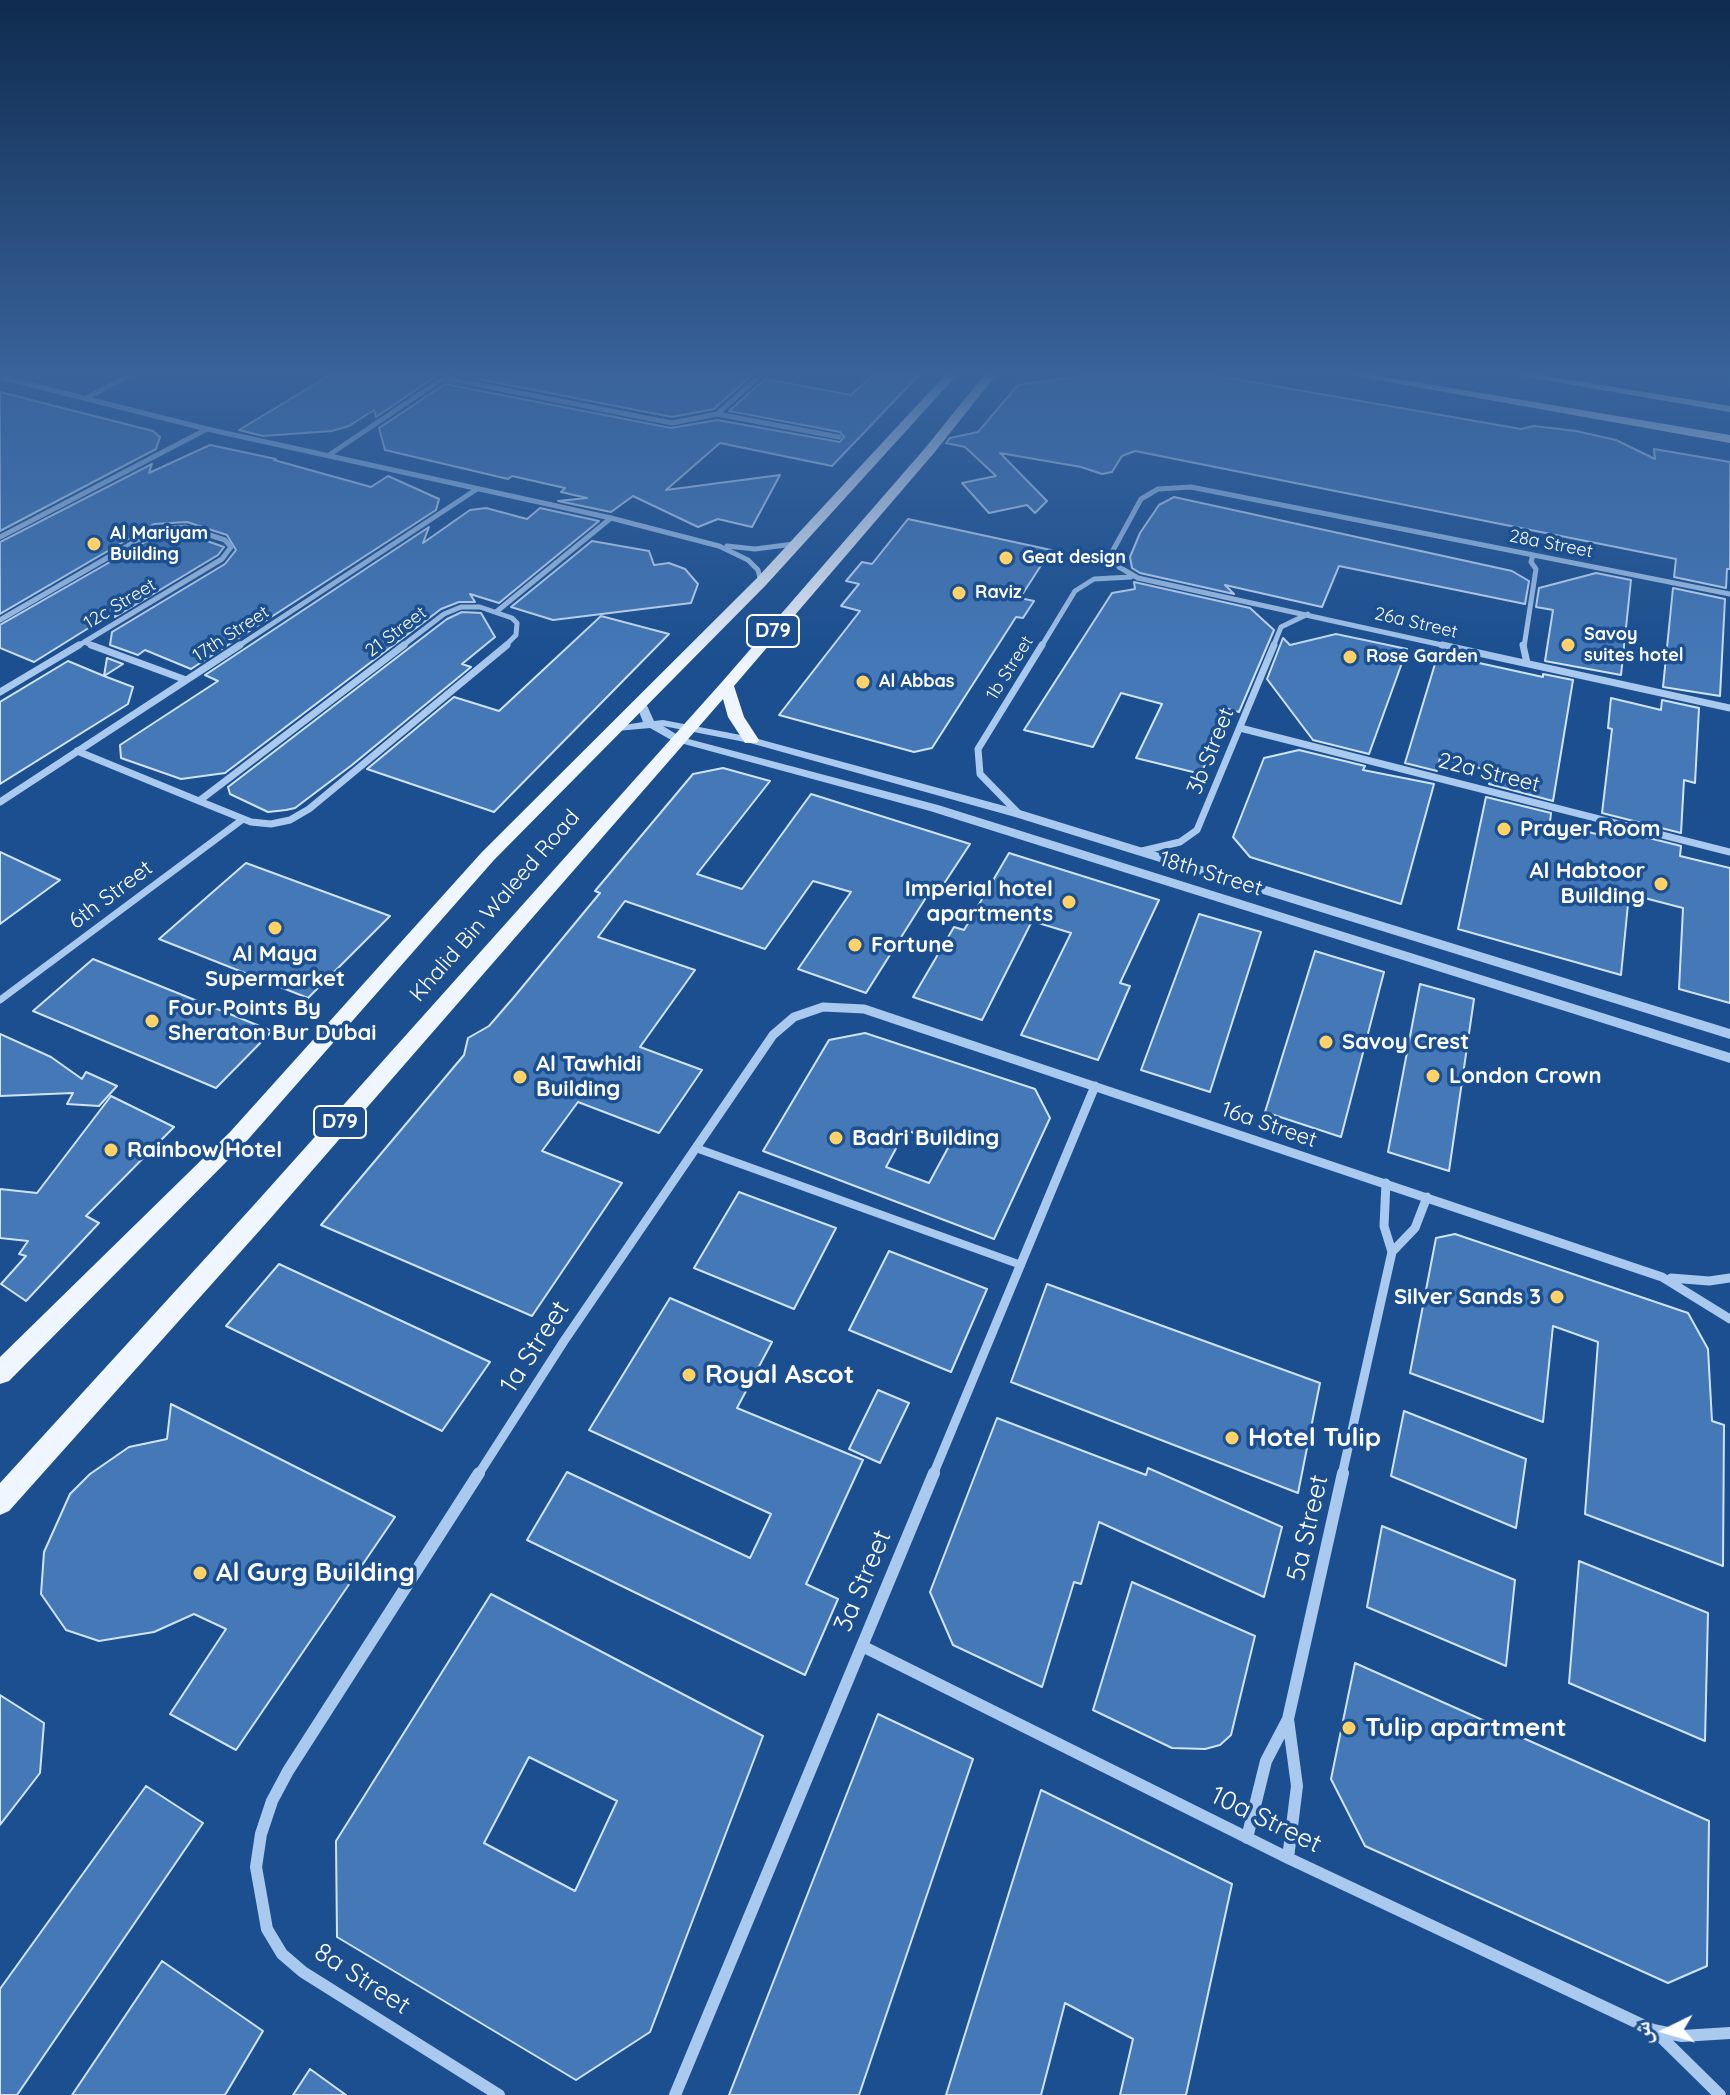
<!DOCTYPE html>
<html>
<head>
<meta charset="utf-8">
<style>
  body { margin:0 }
  #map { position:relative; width:1730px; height:2095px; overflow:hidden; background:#1b4f8f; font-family:Quicksand,"Noto Naskh Arabic",sans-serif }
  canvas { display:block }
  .north { position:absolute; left:1626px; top:1991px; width:80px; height:80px; -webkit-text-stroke:6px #1b4f8f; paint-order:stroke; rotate:265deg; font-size:22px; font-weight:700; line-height:32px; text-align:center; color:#fff }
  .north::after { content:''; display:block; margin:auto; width:28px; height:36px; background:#fff; clip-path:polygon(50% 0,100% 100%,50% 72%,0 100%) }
</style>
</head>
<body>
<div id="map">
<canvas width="1730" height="2095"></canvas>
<div class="north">ش</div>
</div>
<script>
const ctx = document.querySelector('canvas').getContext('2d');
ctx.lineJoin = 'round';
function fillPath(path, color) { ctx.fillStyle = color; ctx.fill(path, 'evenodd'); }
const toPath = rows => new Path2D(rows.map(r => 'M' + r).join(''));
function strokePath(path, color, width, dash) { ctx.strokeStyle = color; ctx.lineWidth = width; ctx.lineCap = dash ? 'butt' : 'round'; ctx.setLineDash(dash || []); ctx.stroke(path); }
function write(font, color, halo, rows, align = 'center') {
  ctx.font = font + ' Quicksand,sans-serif'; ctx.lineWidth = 7; ctx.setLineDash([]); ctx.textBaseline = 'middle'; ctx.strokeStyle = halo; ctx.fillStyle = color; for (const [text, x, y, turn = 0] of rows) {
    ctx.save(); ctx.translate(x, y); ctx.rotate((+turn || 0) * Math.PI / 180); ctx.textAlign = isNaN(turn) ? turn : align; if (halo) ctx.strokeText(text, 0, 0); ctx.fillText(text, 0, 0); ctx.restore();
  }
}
const building = toPath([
  [330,375,438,375,376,417,374,410,349,426,332,431,263,436,239,430,330,375],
  [457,375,746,375,751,376,714,409,672,417,457,375],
  [873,375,919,375,832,466,720,443,666,490,780,475,752,527,718,519,698,527,633,496,611,512,558,501,587,498,561,492,565,488,512,476,508,479,385,450,379,428,445,384,671,428,717,420,840,442,844,437,840,432,729,411,765,379,851,395,873,375],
  [1088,375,1212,375,1521,429,1534,426,1576,431,1616,440,1655,459,1654,449,1730,462,1730,569,1727,569,1726,588,1674,577,1676,559,1135,451,1122,456,1112,472,1102,474,1081,467,1000,453,1047,501,1035,513,1027,505,989,513,962,483,996,476,965,447,946,443,950,438,978,432,1018,385,1088,375],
  [0,392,153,431,160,437,156,449,0,531,0,392],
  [210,445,276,459,274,460,371,487,388,476,439,499,436,510,191,669,145,650,138,655,110,645,112,632,225,564,236,550,227,535,187,522,154,524,0,614,0,542,152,464,149,473,210,445],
  [1174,497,1512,571,1529,581,1525,604,1339,566,1322,607,1225,585,1234,594,1140,573,1132,568,1130,557,1140,533,1159,505,1174,497],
  [486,508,527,519,540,508,599,521,499,603,470,594,475,602,459,602,441,609,225,773,181,779,121,758,120,745,218,681,205,675,429,527,423,543,470,510,486,508],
  [908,519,1051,550,1020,598,1034,601,1023,618,1016,617,932,748,914,752,779,715,860,611,841,606,859,584,846,581,862,562,872,564,908,519],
  [184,533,224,547,218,555,115,617,116,611,34,662,0,648,0,625,159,534,184,533],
  [592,541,649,551,654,565,669,563,685,569,698,584,691,603,553,620,511,607,592,541],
  [1596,573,1631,580,1621,675,1545,661,1553,610,1536,607,1539,588,1596,573],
  [1134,582,1250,608,1274,630,1239,712,1228,709,1201,774,1136,758,1162,704,1121,693,1093,747,1024,730,1112,593,1135,589,1134,582],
  [1673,588,1725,599,1720,696,1663,687,1673,588],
  [462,612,481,613,495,637,462,664,471,667,352,765,295,808,286,810,268,812,230,794,228,787,447,619,462,612],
  [601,616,669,634,494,812,367,769,454,697,499,711,601,616],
  [1336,634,1407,649,1369,754,1313,740,1267,679,1283,638,1290,645,1336,634],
  [1438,654,1543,677,1543,674,1573,680,1553,801,1489,784,1491,771,1440,758,1437,771,1405,763,1438,654],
  [107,658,123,664,104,676,133,687,128,704,0,784,0,702,68,661,104,676,107,658],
  [1611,698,1661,710,1662,700,1699,708,1695,783,1684,780,1681,833,1602,813,1612,729,1608,728,1611,698],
  [1299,750,1365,766,1363,770,1434,784,1401,904,1250,857,1233,837,1264,758,1299,750],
  [723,768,770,781,697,874,742,889,811,794,970,844,934,899,927,896,866,993,798,969,851,892,813,881,765,949,625,901,598,937,695,970,640,1047,702,1070,659,1133,578,1102,542,1151,622,1183,532,1316,321,1225,464,1055,468,1038,489,1026,514,997,600,893,595,891,693,774,723,768],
  [1486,797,1551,813,1550,822,1600,835,1601,826,1681,846,1680,856,1730,868,1730,1003,1679,989,1683,908,1629,894,1621,975,1458,929,1486,797],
  [0,852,60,880,0,924,0,852],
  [1009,853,1159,900,1120,983,1130,986,1098,1060,1021,1035,1071,933,1032,921,982,1020,913,997,954,927,964,930,1009,853],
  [246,863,390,916,308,998,159,939,246,863],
  [1199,914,1261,932,1210,1092,1141,1070,1199,914],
  [1315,951,1384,972,1341,1137,1265,1112,1315,951],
  [93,959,272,1031,216,1088,33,1011,93,959],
  [1420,984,1474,999,1449,1171,1388,1152,1420,984],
  [865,1033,1035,1089,1050,1118,994,1239,763,1151,829,1040,865,1033],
  [906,1130,949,1146,929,1183,886,1167,906,1130],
  [0,1034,51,1057,82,1079,86,1072,117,1086,99,1106,67,1104,73,1093,0,1096,0,1034],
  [111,1096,174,1127,86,1216,99,1223,26,1301,1,1284,26,1256,19,1254,28,1241,0,1238,0,1189,37,1193,111,1096],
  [739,1192,836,1228,794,1309,694,1268,739,1192],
  [1455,1234,1688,1313,1708,1349,1712,1421,1724,1425,1723,1566,1585,1514,1598,1342,1553,1326,1543,1422,1410,1373,1436,1238,1455,1234],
  [889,1251,987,1289,951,1372,849,1330,889,1251],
  [279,1264,490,1362,442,1431,226,1326,279,1264],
  [1047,1284,1320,1383,1298,1493,1011,1382,1047,1284],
  [670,1298,772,1342,737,1408,863,1460,806,1584,838,1599,805,1675,527,1540,567,1472,750,1558,771,1514,589,1430,670,1298],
  [878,1390,909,1403,880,1463,849,1449,878,1390],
  [171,1404,395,1517,236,1750,170,1714,226,1629,194,1614,154,1632,99,1641,66,1630,41,1594,44,1552,70,1494,90,1474,129,1447,167,1439,171,1404],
  [1404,1411,1526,1459,1516,1528,1391,1476,1404,1411],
  [997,1418,1146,1475,1148,1468,1282,1527,1264,1597,1099,1522,1081,1584,1074,1582,1042,1687,953,1645,930,1592,997,1418],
  [1382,1526,1515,1580,1506,1666,1367,1607,1382,1526],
  [1579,1561,1708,1613,1705,1741,1569,1683,1579,1561],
  [1132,1582,1255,1636,1231,1735,1220,1745,1205,1749,1172,1748,1093,1710,1132,1582],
  [491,1594,763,1736,650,2032,576,2080,337,1937,336,1841,491,1594],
  [529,1757,617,1801,575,1891,484,1843,529,1757],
  [1355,1663,1709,1821,1707,1966,1668,1983,1365,1846,1331,1779,1355,1663],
  [0,1695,44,1723,40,1773,0,1825,0,1695],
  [878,1714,973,1759,859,2095,729,2095,878,1714],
  [146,1786,203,1823,17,2095,0,2095,0,1989,146,1786],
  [1041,1790,1232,1884,1186,2095,1120,2095,1133,2039,1065,2003,1041,2095,946,2095,1041,1790],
  [162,1961,263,2031,225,2095,72,2095,162,1961],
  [310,2069,346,2095,293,2095,310,2069]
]);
fillPath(building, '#4478b7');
strokePath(building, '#cfe3fa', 2);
strokePath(toPath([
  [696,1148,1021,1265]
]), '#a9c9ee', 8);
strokePath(toPath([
  [0,377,207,429,611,518,719,546,748,560,758,570,761,582],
  [444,378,672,423,717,414,761,375],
  [86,398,130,375],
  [717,414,839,437],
  [329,455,448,375],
  [0,537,207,429],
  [727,546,755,549,794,544],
  [496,612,611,518],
  [0,620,157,529,185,527,225,540,231,547,222,559,76,647],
  [84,642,97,647],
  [237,647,477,489],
  [401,647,444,614,461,607,480,607,512,618,517,623,516,635,504,647],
  [1041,647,1075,591,1094,579,1131,577],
  [1273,647,1281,627,1308,614],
  [1451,647,1138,578,1119,567,1111,554,1141,499,1158,489,1191,487,1730,594],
  [1524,647,1536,569,1531,562,1533,555]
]), '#a9c9ee', 5);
strokePath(toPath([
  [91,645,186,680],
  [1442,645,1730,708],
  [1523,645,1527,663],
  [0,692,79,645],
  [1240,728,1730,852],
  [77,751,199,801],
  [199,801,251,822,271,824,290,820,309,809,507,645],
  [199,801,404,645],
  [0,802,240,645],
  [1019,814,980,774,978,749,1042,645],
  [1142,851,1180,842,1197,830,1274,645],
  [0,1000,243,819]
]), '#a9c9ee', 7);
strokePath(toPath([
  [1392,1252,1415,1228,1427,1197],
  [1671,1278,1709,1281,1730,1278],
  [478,1475,564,1341,773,1035,794,1017,823,1007,864,1009,1662,1277,1730,1319],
  [933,1475,1095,1086],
  [1342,1475,1392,1252,1384,1226,1386,1183]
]), '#a9c9ee', 9);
strokePath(toPath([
  [479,1473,288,1771,272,1801,261,1834,256,1867,267,1929,282,1954,303,1972,499,2095],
  [862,1646,1288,1858,1653,2030,1682,2036,1730,2033],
  [1288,1719,1297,1786,1288,1858],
  [1247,1838,1266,1761,1288,1719,1343,1473],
  [1657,2033,1720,2095],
  [675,2095,934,1473]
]), '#a9c9ee', 12);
fillPath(toPath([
  [640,698,645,701,654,721,663,720,751,737,1023,811,1730,1029,1730,1039,1015,817,750,743,663,726,681,737,938,805,1730,1053,1730,1063,930,811,673,741,650,728,606,732,606,728,643,722,635,701,640,698]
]), '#a9c9ee');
fillPath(toPath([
  [945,375,957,375,766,585,494,860,244,1144,9,1381,0,1384,0,1357,230,1132,482,852,756,579,945,375],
  [984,375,996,375,934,453,734,686,744,717,759,740,757,743,745,743,728,717,723,699,269,1220,9,1511,0,1515,0,1483,253,1206,721,683,926,447,984,375],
  [1349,375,1375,375,1730,435,1730,443,1349,375],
  [1514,375,1541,375,1730,406,1730,412,1514,375]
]), '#f0f6ff');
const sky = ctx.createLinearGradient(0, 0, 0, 668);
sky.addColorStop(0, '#0f2b4f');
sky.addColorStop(0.56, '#39639b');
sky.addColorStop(1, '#39639b00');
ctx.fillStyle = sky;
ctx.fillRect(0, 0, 1730, 668);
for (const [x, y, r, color] of [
  [94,544,8,"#ffd166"],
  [1006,558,8,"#ffd166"],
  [959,593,8,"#ffd166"],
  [1568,645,8,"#ffd166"],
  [1350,657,8,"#ffd166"],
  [863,682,8,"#ffd166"],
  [1504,829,8,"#ffd166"],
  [1661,884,8,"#ffd166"],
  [1069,902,8,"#ffd166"],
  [275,928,8,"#ffd166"],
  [855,945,8,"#ffd166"],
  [152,1021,8,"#ffd166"],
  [1326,1042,8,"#ffd166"],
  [1433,1076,8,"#ffd166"],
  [520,1077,8,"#ffd166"],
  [836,1138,8,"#ffd166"],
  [111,1150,8,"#ffd166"],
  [1557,1297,8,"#ffd166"],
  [689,1375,8,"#ffd166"],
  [1232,1438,8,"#ffd166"],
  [200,1573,8,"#ffd166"],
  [1349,1728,8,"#ffd166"]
]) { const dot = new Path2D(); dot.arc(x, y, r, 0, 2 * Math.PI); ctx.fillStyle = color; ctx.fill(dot); strokePath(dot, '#1b4f8f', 3); }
write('bold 18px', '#fff', '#1b4f8f', [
  ["Al Mariyam",110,534],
  ["Building",110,555],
  ["Geat design",1022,558],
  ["Raviz",975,593],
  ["Savoy",1584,635],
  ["suites hotel",1584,656],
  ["Rose Garden",1366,657],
  ["Al Abbas",879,682]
], 'left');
write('18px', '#fff', '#1b4f8f', [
  ["28a Street",1551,544,11],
  ["12c Street",120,604,-31],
  ["26a Street",1416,623,13],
  ["21 Street",396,632,-37],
  ["17th Street",231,634,-33],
  ["1b Street",1010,668,-58]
]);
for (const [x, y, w] of [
  [773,631,52],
  [340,1122,52]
]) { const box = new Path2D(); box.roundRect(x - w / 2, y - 16, w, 32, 6); ctx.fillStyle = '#1b4f8f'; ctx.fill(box); strokePath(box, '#fff', 2); }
write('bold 20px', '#fff', null, [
  ["D79",773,631],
  ["D79",340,1122]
]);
write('22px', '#fff', '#1b4f8f', [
  ["3b Street",1211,751,-68],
  ["22a Street",1489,773,14],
  ["18th Street",1211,874,17],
  ["6th Street",111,895,-37],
  ["Khalid Bin Waleed Road",495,906,-49],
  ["16a Street",1269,1125,19]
]);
write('bold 22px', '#fff', '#1b4f8f', [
  ["Prayer Room",1520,829],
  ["Al Habtoor",1645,871,"right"],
  ["Building",1645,896,"right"],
  ["Imperial hotel",1053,889,"right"],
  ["apartments",1053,914,"right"],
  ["Fortune",871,945],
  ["Al Maya",275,954,"center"],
  ["Supermarket",275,979,"center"],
  ["Four Points By",168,1008],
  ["Sheraton Bur Dubai",168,1033],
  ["Savoy Crest",1342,1042],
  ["Al Tawhidi",536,1064],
  ["Building",536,1089],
  ["London Crown",1449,1076],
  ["Badri Building",852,1138],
  ["Rainbow Hotel",127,1150],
  ["Silver Sands 3",1541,1297,"right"]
], 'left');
write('26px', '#fff', '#1b4f8f', [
  ["1a Street",535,1347,-57],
  ["5a Street",1308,1528,-77],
  ["3a Street",863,1581,-67],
  ["10a Street",1266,1820,26],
  ["8a Street",362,1979,33]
]);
write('bold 26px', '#fff', '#1b4f8f', [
  ["Royal Ascot",705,1375],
  ["Hotel Tulip",1248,1438],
  ["Al Gurg Building",216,1573],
  ["Tulip apartment",1365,1728]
], 'left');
</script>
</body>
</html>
